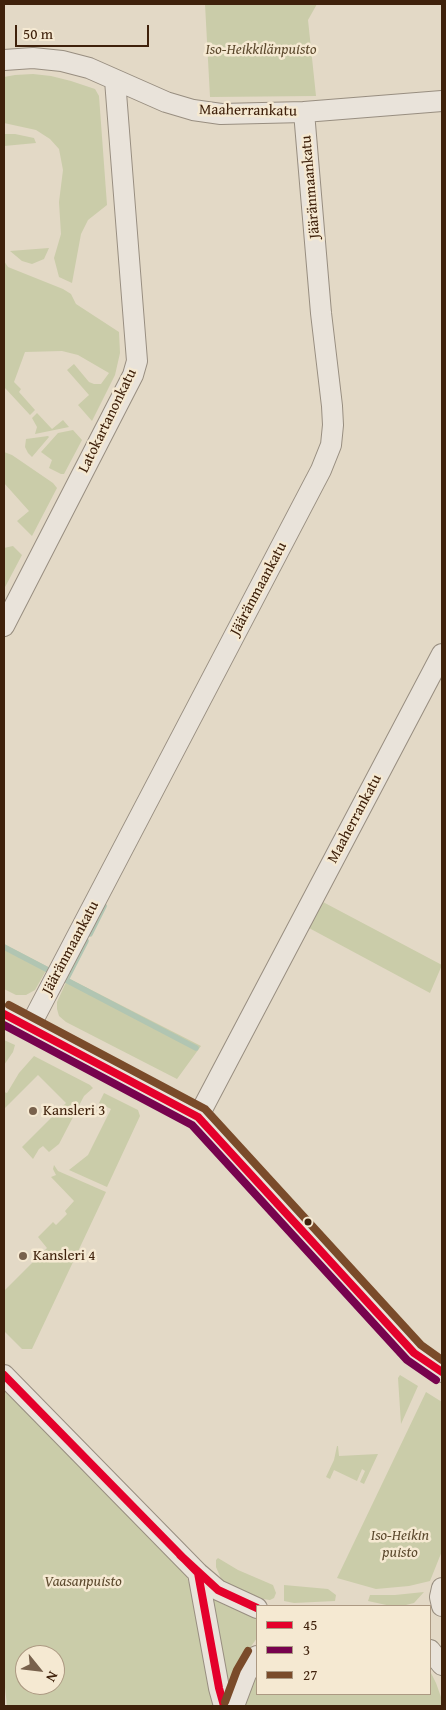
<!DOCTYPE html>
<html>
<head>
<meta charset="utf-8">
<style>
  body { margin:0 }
  #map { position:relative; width:446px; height:1710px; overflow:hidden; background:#e3d9c6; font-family:"Gentium Book Plus",serif }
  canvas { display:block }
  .frame { position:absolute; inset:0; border:5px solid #3f210b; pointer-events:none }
  .legend { position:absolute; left:256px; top:1605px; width:175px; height:90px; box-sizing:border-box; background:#f5e9d2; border:1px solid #ac9982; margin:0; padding:6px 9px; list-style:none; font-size:15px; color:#3f210b }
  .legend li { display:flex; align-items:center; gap:10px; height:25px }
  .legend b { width:25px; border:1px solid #ac9982 }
  .north { position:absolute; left:15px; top:1645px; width:50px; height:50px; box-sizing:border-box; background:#f5e9d2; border:1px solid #ac9982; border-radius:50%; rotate:119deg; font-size:14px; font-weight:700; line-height:20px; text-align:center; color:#3f210b }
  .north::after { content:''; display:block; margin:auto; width:18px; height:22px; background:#78614c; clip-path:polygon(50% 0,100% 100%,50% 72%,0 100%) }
  .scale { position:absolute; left:15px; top:25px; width:134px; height:22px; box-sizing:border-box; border:2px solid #3f210b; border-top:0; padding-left:6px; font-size:15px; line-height:18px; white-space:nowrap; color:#3f210b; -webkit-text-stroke:4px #f5e9d2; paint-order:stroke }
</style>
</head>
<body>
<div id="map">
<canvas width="446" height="1710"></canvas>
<div class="frame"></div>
<ul class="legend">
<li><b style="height:6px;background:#e4002b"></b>45</li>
<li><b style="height:6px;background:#77034e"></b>3</li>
<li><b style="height:6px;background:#7a4b2a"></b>27</li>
</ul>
<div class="north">N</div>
<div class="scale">50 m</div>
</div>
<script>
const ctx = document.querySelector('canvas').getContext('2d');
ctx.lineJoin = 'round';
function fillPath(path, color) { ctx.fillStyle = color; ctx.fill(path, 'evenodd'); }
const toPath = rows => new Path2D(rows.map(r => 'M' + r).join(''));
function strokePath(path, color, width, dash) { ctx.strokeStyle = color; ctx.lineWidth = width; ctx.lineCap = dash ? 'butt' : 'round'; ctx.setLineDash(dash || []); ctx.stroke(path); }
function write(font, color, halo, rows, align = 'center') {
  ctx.font = font + ' "Gentium Book Plus",serif'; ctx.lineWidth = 5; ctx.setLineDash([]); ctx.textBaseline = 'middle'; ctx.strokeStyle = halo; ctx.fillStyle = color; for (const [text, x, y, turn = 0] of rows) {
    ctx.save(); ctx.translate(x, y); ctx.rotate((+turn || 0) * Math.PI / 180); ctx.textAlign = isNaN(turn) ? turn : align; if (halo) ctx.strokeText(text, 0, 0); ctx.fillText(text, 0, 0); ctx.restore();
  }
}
fillPath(toPath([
  [205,4,317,4,308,20,316,96,210,97],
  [33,74,51,76,71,81,95,89,99,96,107,205,88,220,81,234,72,283,59,277,54,258,61,234,59,202,63,170,59,149,50,139,36,130,4,123,4,77,15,75],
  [4,134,15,134,34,138,36,143,4,146],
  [49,248,44,259,32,264,22,261,10,251],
  [4,261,8,267,63,289,71,294,76,304,119,332,120,353,115,375,92,421,78,405,89,395,67,370,74,364,89,382,94,384,101,384,109,373,78,355,62,351,25,352,14,382,21,389,19,392,35,410,30,415,5,388,4,389],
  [37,413,52,429,63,420,69,427,35,434,37,427,32,418],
  [73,430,82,440,64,474,61,474,49,468,52,460,41,452,58,433],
  [48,436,49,437,32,457,28,453,25,447,26,439],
  [4,452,12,455,53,483,57,488,32,536,17,521,29,511,4,483],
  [13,546,22,555,4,589,4,548],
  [323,902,442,965,430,993,309,928],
  [4,944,48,967,35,990,26,995,16,995,4,989],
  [68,978,201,1046,177,1079,66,1022,59,1016,57,1009,57,1002],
  [4,1040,15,1045,13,1052,4,1065],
  [34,1056,90,1085,93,1088,84,1096,59,1144,49,1152,43,1146,39,1149,33,1159,22,1147,66,1103,38,1075,4,1109,4,1092,7,1093,19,1073],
  [104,1093,138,1110,140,1116,107,1187,69,1170,88,1155,111,1109,99,1103],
  [54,1165,58,1171,106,1192,32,1349,22,1349,4,1331,4,1291,47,1248,38,1237,53,1222,56,1225,67,1214,65,1211,74,1201,51,1177,56,1175,53,1169],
  [400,1375,418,1386,401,1424,398,1378],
  [4,1389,186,1574,195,1600,215,1706,7,1706,4,1678],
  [25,1655,55,1655,55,1685,25,1685],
  [426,1392,442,1402,442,1551,430,1581,409,1586,376,1589,337,1578],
  [337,1446,338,1446,339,1456,378,1454,364,1484,360,1482,365,1471,362,1469,357,1481,334,1470,330,1479,326,1477,334,1460],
  [218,1558,238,1570,273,1585,276,1593,274,1598,270,1600,263,1599,235,1588,222,1581,216,1567,216,1560],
  [284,1585,328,1589,336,1595,335,1601,294,1603,284,1601],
  [424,1592,414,1603,402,1606,391,1606,368,1601,370,1595,395,1595],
  [209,1595,225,1605,257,1619,257,1638,235,1669,225,1691],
  [430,1671,436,1683,442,1700,442,1706,245,1706,249,1692,257,1674,257,1694,430,1694]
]), '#cacca9');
strokePath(toPath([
  [90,934,104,906],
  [86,941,66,980,196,1048],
  [4,947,48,970]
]), '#b1c5b2', 5.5);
const minor = toPath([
  [4,60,33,58,62,61,89,68,166,102,193,110,221,114,304,112,442,101],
  [4,626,133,375,137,361,115,80],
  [4,1014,198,1117,414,1353,442,1372],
  [29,1028,321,470,331,445,333,425,332,406,321,313,304,112],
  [198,1117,442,654],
  [4,1375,198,1573,218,1590,257,1608],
  [198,1573,219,1688,224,1706],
  [442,1588,440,1597,442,1606],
  [430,1650,442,1665],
  [234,1706,246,1674,257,1656]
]);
strokePath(minor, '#988e80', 22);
strokePath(minor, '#e9e3da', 20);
strokePath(toPath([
  [4,1014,198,1117,414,1353,442,1372],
  [4,1375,198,1573,219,1688,224,1706],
  [180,1555,218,1590,257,1608]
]), '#e4002b', 8);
strokePath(toPath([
  [4,1025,192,1125,407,1360,436,1380]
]), '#77034e', 8);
strokePath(toPath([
  [9,1005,205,1109,421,1345,442,1360],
  [225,1702,237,1670,248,1651]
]), '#7a4b2a', 8);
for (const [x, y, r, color] of [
  [33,1111,5,"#78614c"],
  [308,1222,4.5,"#3f210b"],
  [23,1256,5,"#78614c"]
]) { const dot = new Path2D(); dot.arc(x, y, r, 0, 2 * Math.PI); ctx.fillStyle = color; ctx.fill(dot); strokePath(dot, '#f5e9d2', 2); }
write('italic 15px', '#5c492d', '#f5e9d2', [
  ["Iso-Heikkilänpuisto",261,50],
  ["Iso-Heikin",400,1536],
  ["puisto",400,1553],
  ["Vaasanpuisto",83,1582]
]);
write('15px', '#3f210b', '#f5e9d2', [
  ["Maaherrankatu",248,111,1],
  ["Jääränmaankatu",311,187,-95],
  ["Latokartanonkatu",108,421,-64],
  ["Jääränmaankatu",259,589,-62],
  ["Maaherrankatu",355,819,-62],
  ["Jääränmaankatu",71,948,-62]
]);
write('15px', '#3f210b', '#f5e9d2', [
  ["Kansleri 3",43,1111],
  ["Kansleri 4",33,1256]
], 'left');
</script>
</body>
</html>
